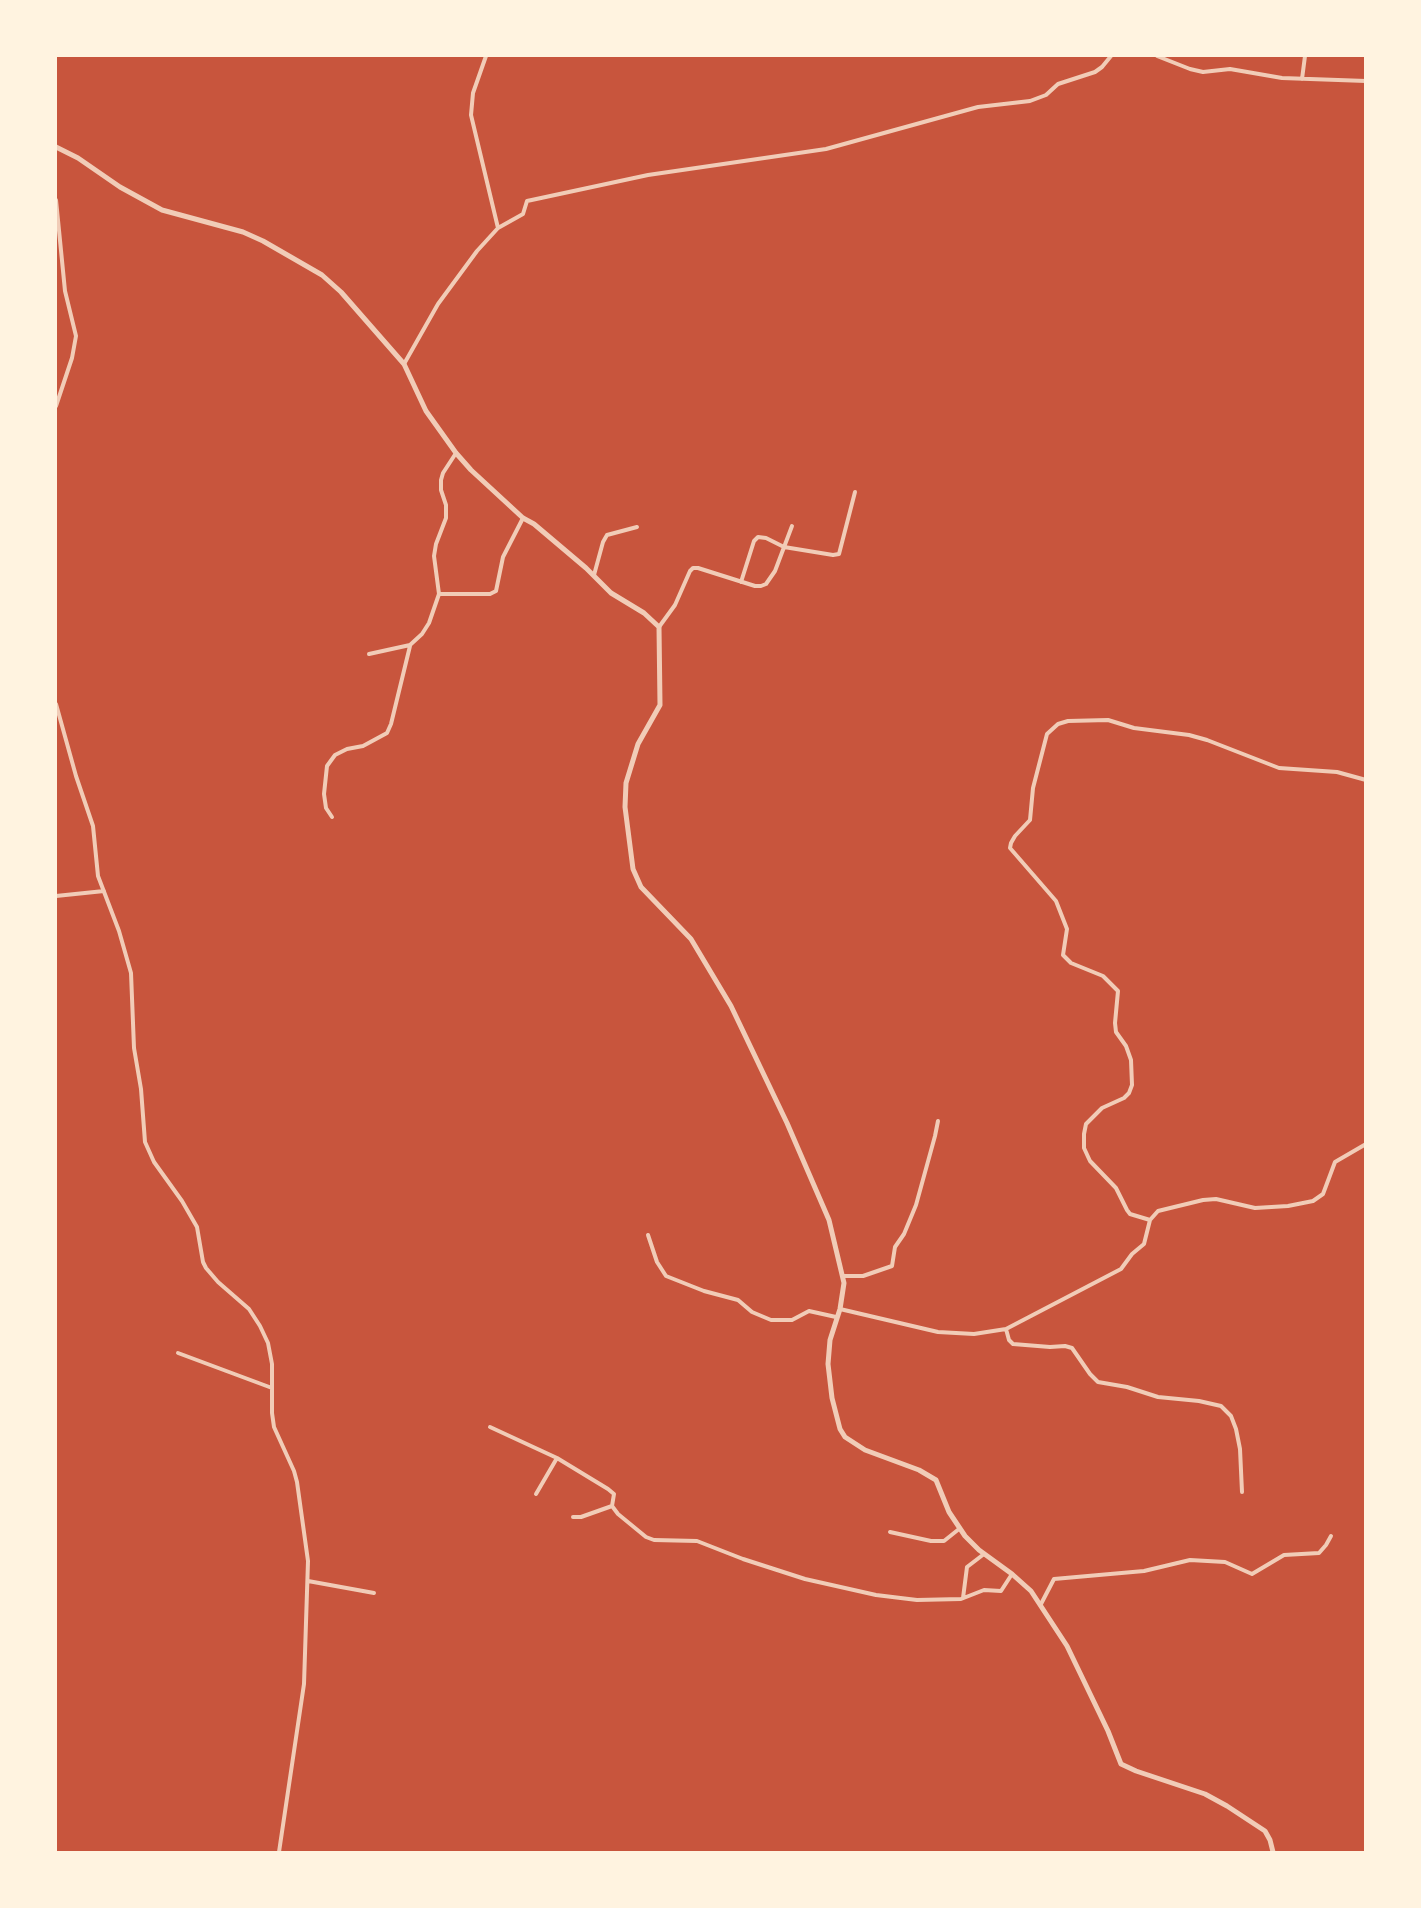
<!DOCTYPE html>
<html>
<head>
<meta charset="utf-8">
<style>
  body { margin:0 }
  #map { position:relative; width:1421px; height:1908px; overflow:hidden; background:#c8553d; font-family:"Titillium Web",sans-serif }
  canvas { display:block }
  .frame { position:absolute; inset:0; border:57px solid #fff3e0; pointer-events:none }
</style>
</head>
<body>
<div id="map">
<canvas width="1421" height="1908"></canvas>
<div class="frame"></div>
</div>
<script>
const ctx = document.querySelector('canvas').getContext('2d');
ctx.lineJoin = 'round';
const toPath = rows => new Path2D(rows.map(r => 'M' + r).join(''));
function strokePath(path, color, width, dash) { ctx.strokeStyle = color; ctx.lineWidth = width; ctx.lineCap = dash ? 'butt' : 'round'; ctx.setLineDash(dash || []); ctx.stroke(path); }
strokePath(toPath([
  [486,56,473,93,471,115,498,228],
  [1157,56,1190,69,1203,72,1230,69,1282,78,1366,81],
  [1302,79,1305,56],
  [56,200,65,291,76,336,72,358,56,406],
  [404,364,438,304,477,251,498,228,523,214,527,201,648,175,826,149,978,107,1030,101,1046,95,1058,84,1095,72,1102,67,1111,56],
  [594,575,603,542,607,535,637,527],
  [741,582,754,541,758,537,766,538,784,547,833,555,839,554,855,492],
  [439,594,490,594,496,591,503,557,523,518],
  [659,627,675,605,690,571,693,568,698,568,755,586,761,586,766,584,775,571,792,526],
  [369,654,410,645,422,634,429,623,439,594,434,556,436,544,446,518,446,505,441,490,441,480,443,473,456,453],
  [56,704,76,776,93,826,98,876,119,931,131,973,134,1048,141,1089,145,1142,154,1162,182,1201,197,1227,203,1262,206,1268,218,1282,249,1309,260,1326,268,1343,272,1364,272,1413,274,1427,294,1471,297,1482,308,1561,304,1684,279,1852],
  [332,817,326,808,324,794,327,766,335,755,347,749,363,746,387,733,391,724,410,646],
  [56,896,104,891],
  [1150,1220,1130,1214,1127,1210,1116,1188,1090,1161,1084,1148,1084,1134,1086,1124,1102,1108,1124,1098,1129,1093,1132,1085,1131,1060,1126,1046,1116,1032,1115,1023,1118,991,1103,976,1071,963,1063,955,1067,929,1056,901,1010,848,1011,843,1015,836,1030,820,1033,788,1047,734,1058,724,1068,721,1108,720,1134,728,1189,735,1207,740,1279,768,1337,772,1366,780],
  [648,1235,657,1262,666,1276,704,1291,738,1300,752,1312,771,1320,792,1320,809,1311,836,1317],
  [843,1276,863,1276,892,1266,895,1247,904,1234,916,1205,935,1136,938,1121],
  [840,1309,938,1332,974,1334,1006,1329,1121,1269,1132,1254,1144,1244,1150,1220,1158,1211,1203,1200,1216,1199,1255,1208,1288,1206,1313,1201,1323,1194,1335,1162,1366,1144],
  [1006,1329,1009,1340,1013,1344,1050,1347,1065,1346,1072,1348,1090,1374,1098,1382,1127,1387,1158,1397,1199,1401,1221,1406,1231,1416,1236,1429,1240,1449,1242,1492],
  [178,1353,272,1388],
  [490,1427,557,1458,608,1489,614,1494,612,1506,618,1514,646,1537,654,1540,697,1541,743,1559,805,1579,876,1595,917,1600,961,1599,984,1590,1001,1591,1012,1574],
  [536,1494,557,1458],
  [573,1517,581,1517,612,1506],
  [890,1532,931,1541,944,1541,959,1529],
  [308,1581,374,1593],
  [963,1598,967,1567,984,1554],
  [1041,1604,1054,1579,1144,1571,1190,1560,1225,1562,1252,1574,1284,1555,1319,1553,1326,1545,1331,1536]
]), '#f1ccb7', 4);
strokePath(toPath([
  [56,147,78,158,120,187,162,210,243,232,263,241,322,275,341,292,404,364,426,411,456,453,471,470,523,518,534,524,586,568,611,593,644,613,659,627,660,705,638,744,626,783,625,807,633,869,641,887,691,939,731,1006,787,1123,829,1220,844,1283,840,1309,830,1340,828,1364,832,1398,840,1429,845,1437,865,1450,919,1470,936,1480,949,1512,965,1536,979,1550,1012,1574,1031,1591,1067,1646,1108,1731,1121,1764,1136,1771,1205,1794,1227,1806,1265,1831,1270,1840,1273,1852]
]), '#f1ccb7', 5);
</script>
</body>
</html>
